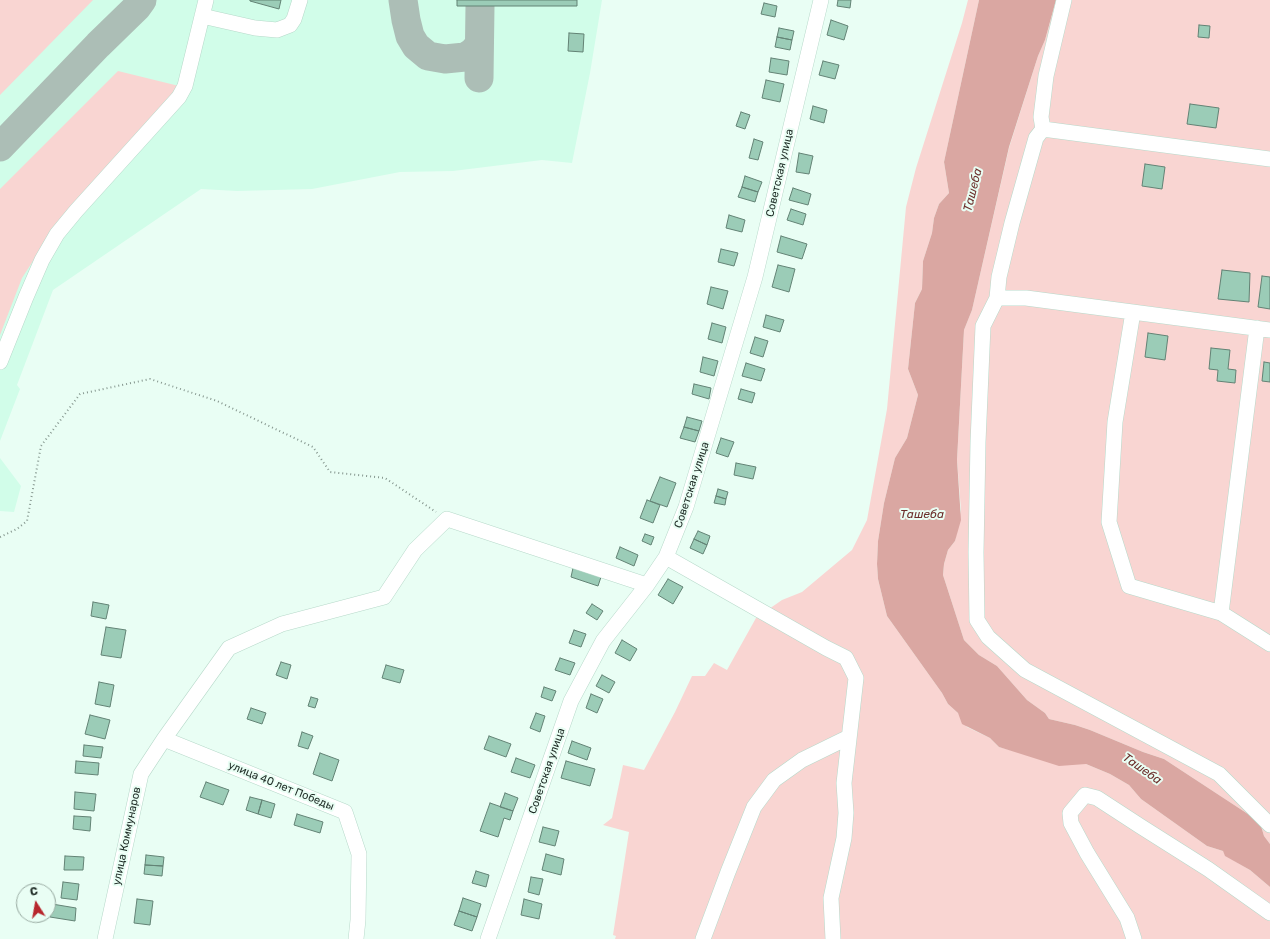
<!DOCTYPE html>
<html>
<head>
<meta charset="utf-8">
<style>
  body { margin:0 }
  #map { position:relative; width:1270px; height:939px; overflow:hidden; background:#e9fef4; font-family:Rubik,sans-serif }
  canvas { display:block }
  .north { position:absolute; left:16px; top:883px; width:40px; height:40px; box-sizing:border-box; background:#e9fef4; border:1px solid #98aaa1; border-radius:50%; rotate:349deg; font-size:11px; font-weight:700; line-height:16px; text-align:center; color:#1e2b25 }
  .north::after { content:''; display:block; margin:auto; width:14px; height:18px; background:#b7272d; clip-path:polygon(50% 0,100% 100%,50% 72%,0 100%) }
</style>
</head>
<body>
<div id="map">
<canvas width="1270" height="939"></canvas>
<div class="north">С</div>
</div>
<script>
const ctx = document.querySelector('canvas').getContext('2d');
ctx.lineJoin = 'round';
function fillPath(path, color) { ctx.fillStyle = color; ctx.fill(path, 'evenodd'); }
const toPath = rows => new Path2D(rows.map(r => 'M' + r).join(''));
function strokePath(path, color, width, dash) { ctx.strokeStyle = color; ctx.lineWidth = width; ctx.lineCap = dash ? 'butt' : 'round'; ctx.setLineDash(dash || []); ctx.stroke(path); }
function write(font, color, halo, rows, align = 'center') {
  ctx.font = font + ' Rubik,sans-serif'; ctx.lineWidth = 4; ctx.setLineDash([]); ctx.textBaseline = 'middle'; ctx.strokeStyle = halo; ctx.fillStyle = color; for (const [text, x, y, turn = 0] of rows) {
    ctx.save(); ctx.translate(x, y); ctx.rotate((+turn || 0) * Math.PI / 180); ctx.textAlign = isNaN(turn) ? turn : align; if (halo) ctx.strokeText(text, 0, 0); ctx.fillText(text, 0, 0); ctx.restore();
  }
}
fillPath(toPath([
  [0,0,602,0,590,73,572,163,542,160,453,171,400,172,312,189,237,191,201,189,53,290,17,385,20,389,0,441],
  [0,458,21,486,14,512,0,511]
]), '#d1fde9');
fillPath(toPath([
  [0,0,93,0,0,95],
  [968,0,979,0,944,162,949,193,939,204,934,218,932,233,923,261,922,289,915,303,908,369,918,395,907,438,895,458,884,503,878,541,877,564,878,579,887,616,942,693,948,704,958,713,967,727,990,738,999,747,1021,753,1075,764,1086,764,1110,774,1129,785,1141,799,1207,846,1223,851,1226,856,1250,870,1270,887,1270,939,615,939,616,936,613,935,629,832,603,825,612,818,623,765,644,770,675,712,692,676,705,676,714,663,727,670,756,618,782,600,802,592,852,550,867,520,887,409,906,207,916,168,962,23],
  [1056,0,1270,0,1270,844,1264,836,1261,826,1254,818,1164,759,1143,752,1090,730,1075,725,1049,719,1045,713,1027,700,997,666,979,655,964,640,943,575,944,564,948,550,955,541,961,510,957,460,964,330,972,310,1009,148,1038,56,1045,40],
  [118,71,179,86,51,233,22,278,0,335,0,189]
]), '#f9d5d2');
fillPath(toPath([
  [979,0,1056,0,1045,40,1038,56,1009,147,972,310,964,330,957,460,961,520,955,541,948,550,944,564,943,575,964,640,979,655,997,666,1027,700,1045,713,1049,719,1075,725,1090,730,1143,752,1164,759,1254,818,1261,826,1264,836,1270,844,1270,887,1250,870,1225,856,1223,851,1207,846,1141,799,1129,785,1110,774,1086,764,1059,766,999,747,990,738,962,724,958,713,948,704,942,693,887,616,878,579,877,564,878,541,884,503,895,458,907,438,918,395,908,369,915,303,922,289,923,261,932,233,934,218,939,204,949,193,944,162]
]), '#daa7a2');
strokePath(toPath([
  [403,0,406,20,410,36,416,46,428,56,445,59,465,57,473,52,479,45],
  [479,78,480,6],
  [0,147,98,45,137,7,142,0]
]), '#acbeb6', 29);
const building = toPath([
  [250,0,281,0,279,9,250,1,250,0],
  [457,0,577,0,577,6,457,6,457,0],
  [838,0,851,0,850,8,837,6,838,0],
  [764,3,777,6,775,17,761,14,764,3],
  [831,20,848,26,844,40,827,35,831,20],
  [1199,25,1210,26,1209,38,1198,37,1199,25],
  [779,28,794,31,792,40,777,37,779,28],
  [569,33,584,34,583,52,568,51,569,33],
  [777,37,792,40,790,50,775,47,777,37],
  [771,58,789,61,787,75,769,72,771,58],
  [823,61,839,65,835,79,819,75,823,61],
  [766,80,784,84,780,102,762,98,766,80],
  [1190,104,1219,108,1216,128,1187,124,1190,104],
  [813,106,827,110,824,123,810,119,813,106],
  [741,112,750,115,745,129,736,126,741,112],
  [754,139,763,142,758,160,749,158,754,139],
  [799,153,813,156,809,174,796,172,799,153],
  [1145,164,1165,167,1162,189,1142,186,1145,164],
  [745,176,762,182,758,192,742,187,745,176],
  [742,187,758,192,755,202,738,197,742,187],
  [793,188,811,194,808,205,789,200,793,188],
  [791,209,806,214,803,225,787,220,791,209],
  [729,215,745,220,742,232,726,228,729,215],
  [781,236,807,244,802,259,777,252,781,236],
  [721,249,738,253,734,266,718,262,721,249],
  [778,265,795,269,789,292,772,287,778,265],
  [1222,270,1250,273,1249,302,1218,299,1222,270],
  [1262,276,1270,277,1270,309,1258,307,1262,276],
  [711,287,728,291,723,309,707,304,711,287],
  [766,315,784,320,780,332,763,327,766,315],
  [712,323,726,327,722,343,708,339,712,323],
  [1148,333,1168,336,1165,360,1145,357,1148,333],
  [755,337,768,341,763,357,750,353,755,337],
  [1211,348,1230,350,1228,369,1236,370,1235,383,1217,381,1218,370,1209,369,1211,348],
  [703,357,718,361,714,376,700,372,703,357],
  [1264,362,1270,363,1270,382,1262,381,1264,362],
  [746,363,765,369,761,381,742,376,746,363],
  [694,384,711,388,709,399,692,394,694,384],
  [741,389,755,393,752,403,738,399,741,389],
  [687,417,702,421,699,431,684,427,687,417],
  [684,427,699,431,695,442,680,438,684,427],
  [721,438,734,442,728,457,716,453,721,438],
  [736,463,756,467,753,479,734,475,736,463],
  [660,477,676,483,667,507,650,501,660,477],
  [718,489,728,492,726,499,716,496,718,489],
  [716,496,726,499,725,505,714,503,716,496],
  [647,500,660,505,653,523,640,518,647,500],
  [698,531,710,536,707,545,694,539,698,531],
  [645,534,654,537,651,545,642,541,645,534],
  [694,539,707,545,703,554,690,548,694,539],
  [620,547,638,555,634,566,616,558,620,547],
  [573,568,601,577,598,586,571,577,573,568],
  [668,579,683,587,673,604,658,595,668,579],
  [93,602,109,605,106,619,91,616,93,602],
  [592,604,603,611,597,620,586,613,592,604],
  [106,627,126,630,121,658,101,655,106,627],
  [574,630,586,634,581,647,569,643,574,630],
  [622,640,637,649,630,661,615,653,622,640],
  [560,658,575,663,570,675,555,670,560,658],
  [281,662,291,665,287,679,276,675,281,662],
  [386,665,404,670,400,683,382,678,386,665],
  [602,675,615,682,609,693,596,686,602,675],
  [99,682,114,685,110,707,95,704,99,682],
  [544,687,556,691,552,701,541,697,544,687],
  [591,694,603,699,597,713,586,708,591,694],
  [311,697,318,699,315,708,308,706,311,697],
  [251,708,266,713,262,724,247,719,251,708],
  [536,713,545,716,540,732,530,728,536,713],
  [90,715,110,720,105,739,85,734,90,715],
  [302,732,313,736,308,749,298,746,302,732],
  [489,736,511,744,506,757,484,749,489,736],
  [572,741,591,748,587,760,568,753,572,741],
  [84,745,103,747,101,758,83,756,84,745],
  [320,753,339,760,332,781,313,774,320,753],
  [516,758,535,765,530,778,511,772,516,758],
  [76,761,99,763,98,775,75,773,76,761],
  [566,761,595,769,590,786,561,778,566,761],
  [206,782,229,790,223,805,200,797,206,782],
  [75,792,96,794,94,811,74,809,75,792],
  [505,793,518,798,513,811,500,807,505,793],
  [250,797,262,800,258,814,246,810,250,797],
  [262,800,275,804,271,818,258,814,262,800],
  [490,803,513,811,510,820,504,818,498,837,480,831,490,803],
  [297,814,323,822,320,833,294,825,297,814],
  [74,816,91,817,90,831,73,829,74,816],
  [543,827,559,831,555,846,539,842,543,827],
  [546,854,564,859,561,875,542,870,546,854],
  [146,855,164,857,163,866,145,865,146,855],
  [65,856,84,857,83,870,64,870,65,856],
  [145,865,163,866,162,876,144,874,145,865],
  [476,871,489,875,486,887,472,883,476,871],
  [531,877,543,879,539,895,528,892,531,877],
  [63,882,79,884,77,900,61,898,63,882],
  [463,898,481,904,477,917,459,911,463,898],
  [137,899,153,901,150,925,134,923,137,899],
  [524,899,542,904,539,919,521,915,524,899],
  [52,904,76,908,75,921,50,917,52,904],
  [459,911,477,917,472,931,454,925,459,911]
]);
fillPath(building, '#9bccb7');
strokePath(building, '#638375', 1);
const minor = toPath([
  [202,16,255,28,277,30,290,25,294,19,300,0],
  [1043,129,1270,159],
  [997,298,999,277,1012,223,1036,138,1043,129,1041,117,1046,76,1064,0],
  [1133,312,1115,422,1109,522,1129,586,1221,613,1270,644],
  [1270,330,1026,298,997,298,983,326,978,442,976,552,977,620,988,637,1025,670,1219,774,1270,825],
  [0,362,26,297,42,260,57,234,76,211,179,97,185,86,206,0],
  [666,557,826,648,846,658,856,678,844,783,846,813,844,838,831,898,833,939],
  [1221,613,1257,328],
  [164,739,345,812,359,854,358,920,356,939],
  [105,939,141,774,164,739,229,648,282,624,384,597,415,550,447,519,647,585],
  [488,939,571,701,603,641,647,585,666,557,686,507,755,277,821,0],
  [703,939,728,872,754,807,774,780,802,760,849,737],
  [1134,939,1127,918,1087,853,1071,823,1070,813,1085,795,1097,798,1140,826,1208,869,1270,913]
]);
strokePath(minor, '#b7d9ca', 16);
strokePath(toPath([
  [0,537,17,529,27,521,41,446,80,394,150,379,217,401,313,447,330,472,385,478,436,512]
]), '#86978f', 2, [1, 3]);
strokePath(minor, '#fff', 15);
write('11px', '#1e2b25', '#e9fef4', [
  ["Советская улица",780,173,-77],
  ["Советская улица",692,485,-72],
  ["Советская улица",547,771,-71],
  ["улица 40 лет Победы",281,786,22],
  ["улица Коммунаров",127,836,-78]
]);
write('italic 12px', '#6c2e2b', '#e9fef4', [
  ["Ташеба",973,190,-76],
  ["Ташеба",922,515],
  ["Ташеба",1142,769,35]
]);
</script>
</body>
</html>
